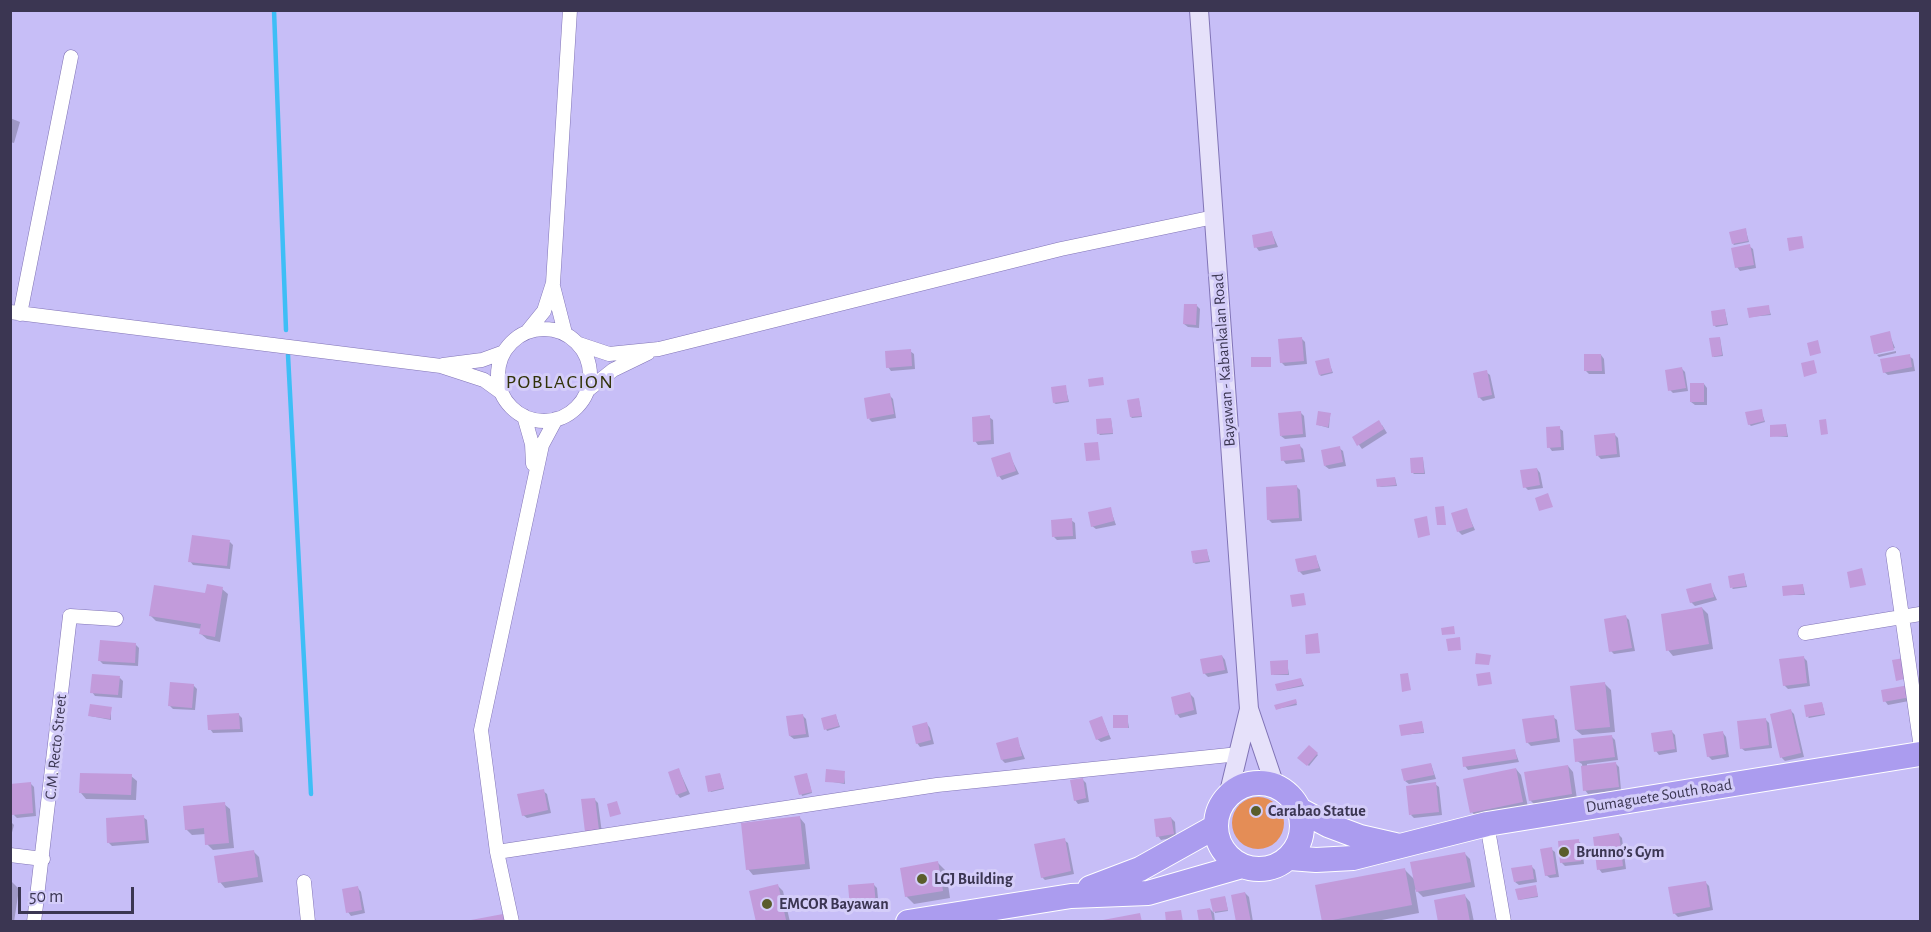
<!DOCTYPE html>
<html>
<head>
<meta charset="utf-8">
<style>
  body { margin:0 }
  #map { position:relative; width:1931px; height:932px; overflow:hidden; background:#c7bef7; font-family:"Alegreya Sans",sans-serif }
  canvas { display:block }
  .frame { position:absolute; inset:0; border:12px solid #3b3652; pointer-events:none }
  .scale { position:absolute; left:18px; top:887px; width:116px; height:27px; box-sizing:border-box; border:3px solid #3b3652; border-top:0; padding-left:8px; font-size:18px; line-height:21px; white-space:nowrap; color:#3b3652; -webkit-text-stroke:4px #d4cdf9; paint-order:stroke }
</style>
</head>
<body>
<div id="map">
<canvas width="1931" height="932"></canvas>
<div class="frame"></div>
<div class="scale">50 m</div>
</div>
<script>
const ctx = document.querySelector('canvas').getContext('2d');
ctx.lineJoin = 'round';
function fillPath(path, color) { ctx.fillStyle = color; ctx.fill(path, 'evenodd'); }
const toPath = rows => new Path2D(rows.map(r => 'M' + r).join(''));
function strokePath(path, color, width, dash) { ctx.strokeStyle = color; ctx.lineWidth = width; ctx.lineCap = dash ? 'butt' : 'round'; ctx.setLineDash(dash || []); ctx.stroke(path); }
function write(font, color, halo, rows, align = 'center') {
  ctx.font = font + ' "Alegreya Sans",sans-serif'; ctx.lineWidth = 6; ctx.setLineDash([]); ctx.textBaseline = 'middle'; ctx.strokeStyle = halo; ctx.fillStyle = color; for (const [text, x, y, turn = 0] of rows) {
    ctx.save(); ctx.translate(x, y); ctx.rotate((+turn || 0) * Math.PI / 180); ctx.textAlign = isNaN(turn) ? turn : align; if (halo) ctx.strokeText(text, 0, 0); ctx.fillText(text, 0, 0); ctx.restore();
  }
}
fillPath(toPath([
  '1232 823a26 26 0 1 1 52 0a26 26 0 1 1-52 0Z'
]), '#e48d56');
fillPath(toPath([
  [10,118,20,122,14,143,10,142],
  [1746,231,1749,242,1734,245,1733,244],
  [1272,233,1278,247,1259,251,1256,247],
  [1749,246,1753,249,1756,268,1740,271,1737,267],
  [1196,305,1200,309,1199,328,1188,327,1184,324],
  [1768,306,1771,315,1750,317],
  [1725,311,1728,325,1716,327,1714,325],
  [1889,333,1895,348,1876,354,1871,337],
  [1301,338,1305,342,1307,364,1285,366,1281,362],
  [1720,338,1723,356,1714,357,1713,356],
  [910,351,914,354,915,369,891,371,888,367],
  [1896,351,1896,353,1879,357,1877,355],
  [1601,355,1604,359,1605,374,1589,374,1586,371],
  [1909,356,1913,359,1915,371,1888,375,1884,372],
  [1328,360,1333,373,1321,376,1320,375],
  [1681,368,1685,372,1688,391,1673,393,1670,390],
  [1486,372,1490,375,1495,398,1483,401,1479,397],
  [1704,384,1707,388,1707,405,1695,405,1691,402],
  [1065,386,1069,402,1056,404,1054,403],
  [889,395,893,399,896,418,872,422,869,419],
  [1139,400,1142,417,1132,418,1131,417],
  [1761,410,1765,422,1751,426,1749,424],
  [1300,412,1304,416,1306,437,1285,439,1281,436],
  [1330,415,1329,428,1318,425],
  [989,417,993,420,994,444,978,445,975,441],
  [1111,419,1113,434,1100,435,1099,434],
  [1382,425,1387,433,1362,449,1354,438],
  [1786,426,1788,437,1772,436],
  [1559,428,1563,431,1564,450,1552,451,1549,447],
  [1614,434,1618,438,1620,457,1601,459,1598,456],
  [1300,446,1303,449,1305,462,1286,464,1283,460],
  [1339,448,1343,451,1346,466,1329,469,1325,466],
  [1009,454,1019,474,1002,480,999,476],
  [1423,459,1425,474,1414,474,1413,473],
  [1537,469,1540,473,1543,488,1528,490,1525,487],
  [1395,478,1397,486,1379,487],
  [1297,487,1300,490,1302,521,1272,523,1269,520],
  [1110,508,1116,525,1096,529,1092,526],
  [1466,510,1475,530,1462,535,1458,531],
  [1071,520,1075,523,1076,539,1057,540,1054,537],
  [230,542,233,545,230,569,193,565,190,561],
  [1207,551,1210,562,1196,564,1194,563],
  [1316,557,1321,571,1303,575,1299,571],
  [1744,575,1747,587,1733,589,1732,588],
  [1710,585,1717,600,1695,606,1691,602],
  [1803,586,1805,595,1784,595],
  [222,589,228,594,220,642,207,639,201,634,202,629,156,621,150,615],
  [1702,608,1708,614,1713,649,1673,656,1668,650],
  [1626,617,1629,620,1635,651,1614,654,1611,651],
  [135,644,139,648,138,666,103,664,100,661],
  [1222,656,1225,660,1228,673,1208,677,1204,673],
  [1803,657,1807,661,1810,686,1788,689,1784,685],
  [1287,661,1289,675,1273,675],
  [120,678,123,681,122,698,95,696,92,692],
  [1301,679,1304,686,1278,691],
  [1605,684,1611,690,1615,732,1582,735,1576,730],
  [193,685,197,689,195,710,173,709,170,706],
  [1909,687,1914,700,1888,705,1885,701],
  [1190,694,1194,698,1197,714,1180,718,1177,714],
  [1296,702,1297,705,1277,709],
  [1822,703,1825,715,1809,718,1808,717],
  [111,708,111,720,90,716],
  [1791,711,1794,714,1804,757,1785,761,1782,758,1772,715],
  [239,715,242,718,243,732,213,733,210,729],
  [802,715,806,719,809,737,794,739,790,736],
  [836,716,840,727,827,731,826,729],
  [1127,716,1129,728,1115,727],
  [1553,717,1557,720,1560,742,1531,746,1527,742],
  [1102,718,1111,739,1101,742,1097,739],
  [1765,719,1769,723,1772,748,1745,751,1741,748],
  [1422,723,1424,733,1402,735],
  [927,724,930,728,934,744,920,747,917,743],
  [1671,731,1675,735,1677,752,1659,755,1656,751],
  [1723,733,1726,737,1729,757,1712,760,1708,756],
  [1611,736,1615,740,1618,760,1587,764,1587,767,1616,764,1619,767,1621,790,1588,794,1585,790,1582,764,1577,761],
  [1017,739,1025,759,1005,763,1002,760],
  [1309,747,1318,755,1309,766,1300,758],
  [1515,751,1519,762,1468,770,1465,766],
  [1431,764,1436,779,1409,784,1405,781],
  [1568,766,1573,772,1577,799,1536,806,1530,800],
  [1516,769,1521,775,1528,807,1477,818,1472,812],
  [679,770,690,794,680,798,677,794],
  [844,773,845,784,827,781],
  [720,774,724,789,711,792,710,791],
  [807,775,812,793,802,796,796,778],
  [131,776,137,781,136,800,86,799,81,793],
  [1082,779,1086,783,1089,802,1078,804,1075,800],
  [30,783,34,787,36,816,17,818,14,815],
  [1435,784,1439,787,1442,815,1414,818,1411,815],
  [543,791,547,794,551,813,527,818,523,815],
  [594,799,598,803,602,833,590,835],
  [224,804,230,809,234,848,213,850,207,844,206,834,192,835,186,829],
  [143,817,147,820,149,843,112,846,108,842],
  [800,818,805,824,810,869,753,875,748,869],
  [1171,818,1175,822,1176,837,1161,840,1158,836],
  [10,821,14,825,10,840],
  [1618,834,1622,838,1626,869,1602,873,1599,869],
  [1064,840,1068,843,1074,874,1045,880,1042,877],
  [1578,841,1582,844,1584,864,1565,866,1561,862],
  [1551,849,1555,852,1559,877,1550,878,1546,875],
  [253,851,259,857,263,882,225,888,220,882],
  [1464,853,1470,859,1475,887,1423,897,1415,889,1419,913,1371,922,1324,922,1405,870,1415,880],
  [938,863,946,871,950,898,914,904,906,896],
  [1531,866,1535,870,1537,882,1519,885,1515,882],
  [11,881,19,889,14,922,10,922],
  [1705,882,1709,886,1713,910,1678,917,1674,913],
  [777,885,783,891,790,922,757,922],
  [874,885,877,888,879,909,855,911,851,908],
  [1536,887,1538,897,1519,900],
  [358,888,361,892,365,913,351,916,348,912],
  [1245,893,1249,897,1253,922,1237,922],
  [1465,896,1470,902,1474,922,1439,922],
  [1225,897,1228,911,1215,913,1212,900],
  [1210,909,1214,913,1215,922,1201,922]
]), '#0003');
strokePath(toPath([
  [274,10,286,330],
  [288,355,311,794]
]), '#3ebef6', 4.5);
fillPath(toPath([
  [1746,228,1748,241,1732,244,1729,232],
  [1272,231,1275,244,1254,248,1252,235],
  [1802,236,1804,248,1789,251,1787,238],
  [1750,244,1754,265,1735,268,1731,248],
  [1184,304,1197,304,1196,325,1183,324],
  [1769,305,1770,314,1749,318,1747,308],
  [1725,309,1727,324,1713,326,1711,311],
  [1890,331,1894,350,1874,354,1870,336],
  [1302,337,1304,361,1280,363,1278,339],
  [1720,337,1722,355,1712,357,1709,338],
  [1818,340,1821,353,1810,356,1807,343],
  [911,349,912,366,886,368,885,351],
  [1584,354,1601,354,1602,371,1584,371],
  [1910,354,1912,367,1883,373,1880,359],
  [1251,357,1271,357,1271,367,1251,367],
  [1329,358,1332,372,1319,375,1315,361],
  [1814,360,1817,373,1804,377,1801,363],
  [1682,367,1686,388,1668,391,1665,370],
  [1487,370,1492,395,1478,398,1473,373],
  [1103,377,1104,385,1089,387,1088,379],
  [1690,383,1704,383,1704,402,1690,402],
  [1066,385,1068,401,1053,403,1051,387],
  [890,393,894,414,867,419,864,398],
  [1139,398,1142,416,1130,417,1127,400],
  [1762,409,1764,421,1748,425,1745,412],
  [1301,411,1303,434,1280,436,1278,413],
  [1318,411,1331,413,1328,427,1316,425],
  [990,415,991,440,973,442,972,417],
  [1111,418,1113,433,1097,434,1096,419],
  [1826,419,1828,434,1821,435,1819,420],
  [1379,420,1384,429,1357,446,1352,437],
  [1786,424,1787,436,1770,437,1770,425],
  [1560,426,1561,447,1547,448,1546,427],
  [1615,433,1617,454,1596,456,1594,435],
  [1098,442,1100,460,1086,461,1084,443],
  [1300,444,1302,459,1281,461,1280,447],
  [1340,446,1343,462,1324,466,1321,450],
  [1010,452,1016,471,997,477,991,458],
  [1423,457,1424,473,1411,473,1410,458],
  [1537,468,1540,485,1523,488,1520,470],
  [1395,477,1396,485,1377,487,1376,479],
  [1297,485,1299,518,1267,520,1266,487],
  [1548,493,1553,507,1539,511,1535,498],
  [1444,506,1446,525,1437,525,1435,507],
  [1111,507,1114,521,1091,527,1088,512],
  [1467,508,1473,527,1457,532,1451,513],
  [1427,516,1430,535,1418,538,1414,519],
  [1072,518,1073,536,1052,537,1051,520],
  [192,535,230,540,227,566,188,562],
  [1207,549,1209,561,1193,563,1191,551],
  [1316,555,1319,568,1298,572,1295,559],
  [1862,568,1866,585,1850,588,1847,572],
  [1744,573,1746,586,1730,588,1728,576],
  [1711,583,1714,597,1690,603,1686,589],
  [207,584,223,587,215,637,199,634,201,624,149,616,154,585,205,593],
  [1803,584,1804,594,1783,596,1782,586],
  [1304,593,1306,605,1292,607,1290,595],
  [1702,607,1709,644,1666,651,1661,614],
  [1626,615,1632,648,1609,652,1604,619],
  [1454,626,1455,634,1442,635,1441,628],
  [1318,633,1320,653,1306,654,1305,635],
  [1460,637,1461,650,1448,651,1446,639],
  [100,640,136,643,135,663,98,661],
  [1476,653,1491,655,1489,665,1475,664],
  [1222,655,1225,670,1203,674,1200,659],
  [1804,656,1807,683,1783,686,1779,659],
  [1904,658,1908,678,1896,681,1892,660],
  [1288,660,1288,674,1271,675,1270,661],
  [1490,672,1492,684,1478,686,1476,674],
  [1408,673,1411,690,1402,692,1400,674],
  [92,674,120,676,118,695,90,693],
  [1301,678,1303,685,1277,691,1275,684],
  [170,682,194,684,192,708,168,706],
  [1605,682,1610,727,1575,730,1570,686],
  [1909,685,1911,697,1883,702,1881,690],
  [1190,692,1194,710,1175,715,1171,697],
  [1296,699,1297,703,1276,710,1274,705],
  [1822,702,1825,714,1806,717,1804,705],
  [90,704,112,707,110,719,88,716],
  [1791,709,1801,753,1780,758,1770,714],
  [239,713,240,729,208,730,207,715],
  [803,714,806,734,789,736,786,716],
  [836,714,839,726,824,730,821,718],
  [1113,715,1128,715,1128,728,1113,728],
  [1554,715,1557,738,1526,743,1522,719],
  [1102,716,1109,735,1096,740,1089,721],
  [1766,718,1769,745,1740,749,1737,721],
  [1422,721,1424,732,1401,736,1399,725],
  [927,722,931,740,916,744,912,726],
  [1672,730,1675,749,1654,752,1651,733],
  [1723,731,1726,754,1707,757,1703,734],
  [1612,735,1615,757,1575,762,1573,739],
  [1018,737,1022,756,1001,760,996,743],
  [1309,745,1318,753,1307,766,1297,758],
  [1515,749,1517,759,1463,767,1462,757],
  [1616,762,1619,787,1583,791,1581,766],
  [1431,763,1434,775,1404,781,1401,769],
  [1568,765,1572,794,1529,801,1524,772],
  [679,768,687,791,676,795,668,772],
  [1516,768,1523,802,1470,813,1463,779],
  [826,769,845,771,844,783,825,782],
  [80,773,132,774,131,795,79,793],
  [720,773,724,788,708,792,705,776],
  [807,773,812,792,799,795,794,776],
  [1083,778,1086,798,1074,801,1070,780],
  [31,782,33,813,12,815,10,784],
  [1436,782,1439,812,1409,815,1406,786],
  [544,789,548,810,522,816,517,794],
  [595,798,599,830,585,832,581,799],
  [617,801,621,814,610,817,607,804],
  [225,802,229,843,205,845,204,828,185,830,183,806],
  [144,815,146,840,107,843,106,818],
  [800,816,805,864,746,870,741,823],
  [1171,817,1174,834,1156,837,1154,819],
  [1619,833,1623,866,1597,870,1593,837],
  [1065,838,1071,871,1041,878,1034,844],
  [1579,839,1581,861,1560,863,1558,841],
  [1552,847,1556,874,1545,876,1540,849],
  [254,850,258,877,218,883,214,856],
  [1465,852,1471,882,1416,892,1410,862],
  [938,861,943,891,905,897,900,868],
  [1532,865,1534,879,1514,882,1511,868],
  [1405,868,1412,905,1322,922,1315,885],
  [1706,881,1710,907,1673,914,1668,887],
  [874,883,876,906,850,908,848,885],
  [778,884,786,920,756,922,749,891],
  [1536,885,1538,896,1518,900,1515,889],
  [358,886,362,910,346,913,342,889],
  [1245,892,1251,922,1236,922,1231,895],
  [1465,894,1470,922,1438,922,1434,900],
  [1225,896,1228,910,1213,912,1210,899],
  [1210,908,1213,922,1199,922,1197,910],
  [1181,910,1183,922,1166,922,1165,912],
  [1140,913,1142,922,1104,922,1103,920],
  [503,914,505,922,471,922,471,920]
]), '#c29bdb');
const street = toPath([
  [553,286,565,333],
  [10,312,441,366,484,380,502,393],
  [20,314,71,57],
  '498 375a46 46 0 1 1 92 0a46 46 0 1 1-92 0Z',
  [527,332,544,311,553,283,570,10],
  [579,344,609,354,659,349,1061,249,1214,217],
  [443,365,482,360,504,352],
  [588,390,613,370,648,353],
  [524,416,532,444,533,464],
  [1893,554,1920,741],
  [1805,633,1920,614],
  [1487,824,1504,922],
  [497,852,937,785,1239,754],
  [10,855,43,859],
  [304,882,308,922],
  [34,922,70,616,116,619],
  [512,922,497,852,481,730,542,445,556,419]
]);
const secondary = toPath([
  [1199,10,1249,709,1275,786],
  [1228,796,1249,709]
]);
const highway = toPath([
  '1216 826a43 43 0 1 1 86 0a43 43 0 1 1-86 0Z',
  [1298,809,1328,825,1360,837,1395,845],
  [1290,858,1316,860,1353,858,1487,824,1920,754],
  [1090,888,1140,869,1215,827],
  [908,922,1071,896,1148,893,1242,866]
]);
strokePath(street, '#8174b6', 15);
strokePath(secondary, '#8174b6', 20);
strokePath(highway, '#fff', 26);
strokePath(street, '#fff', 14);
strokePath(secondary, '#e6e1fa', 18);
strokePath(highway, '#ab9cef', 24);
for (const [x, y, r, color] of [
  [1256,811,6,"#5a5d2b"],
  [1564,852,6,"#5a5d2b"],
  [922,879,6,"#5a5d2b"],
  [767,904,6,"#5a5d2b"]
]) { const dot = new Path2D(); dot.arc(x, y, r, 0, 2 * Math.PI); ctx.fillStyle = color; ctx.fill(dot); strokePath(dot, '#d4cdf9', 2); }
write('16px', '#3b3652', '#d4cdf9', [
  ["Bayawan - Kabankalan Road",1224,360,-94],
  ["C.M. Recto Street",56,747,-84],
  ["Dumaguete South Road",1659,796,-9]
]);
write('bold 16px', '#3b3652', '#d4cdf9', [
  ["Carabao Statue",1268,811],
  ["Brunno’s Gym",1576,852],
  ["LGJ Building",934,879],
  ["EMCOR Bayawan",779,904]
], 'left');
ctx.letterSpacing = '1.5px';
write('20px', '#313208', '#d4cdf9', [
  ["POBLACION",560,382]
]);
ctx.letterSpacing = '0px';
</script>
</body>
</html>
